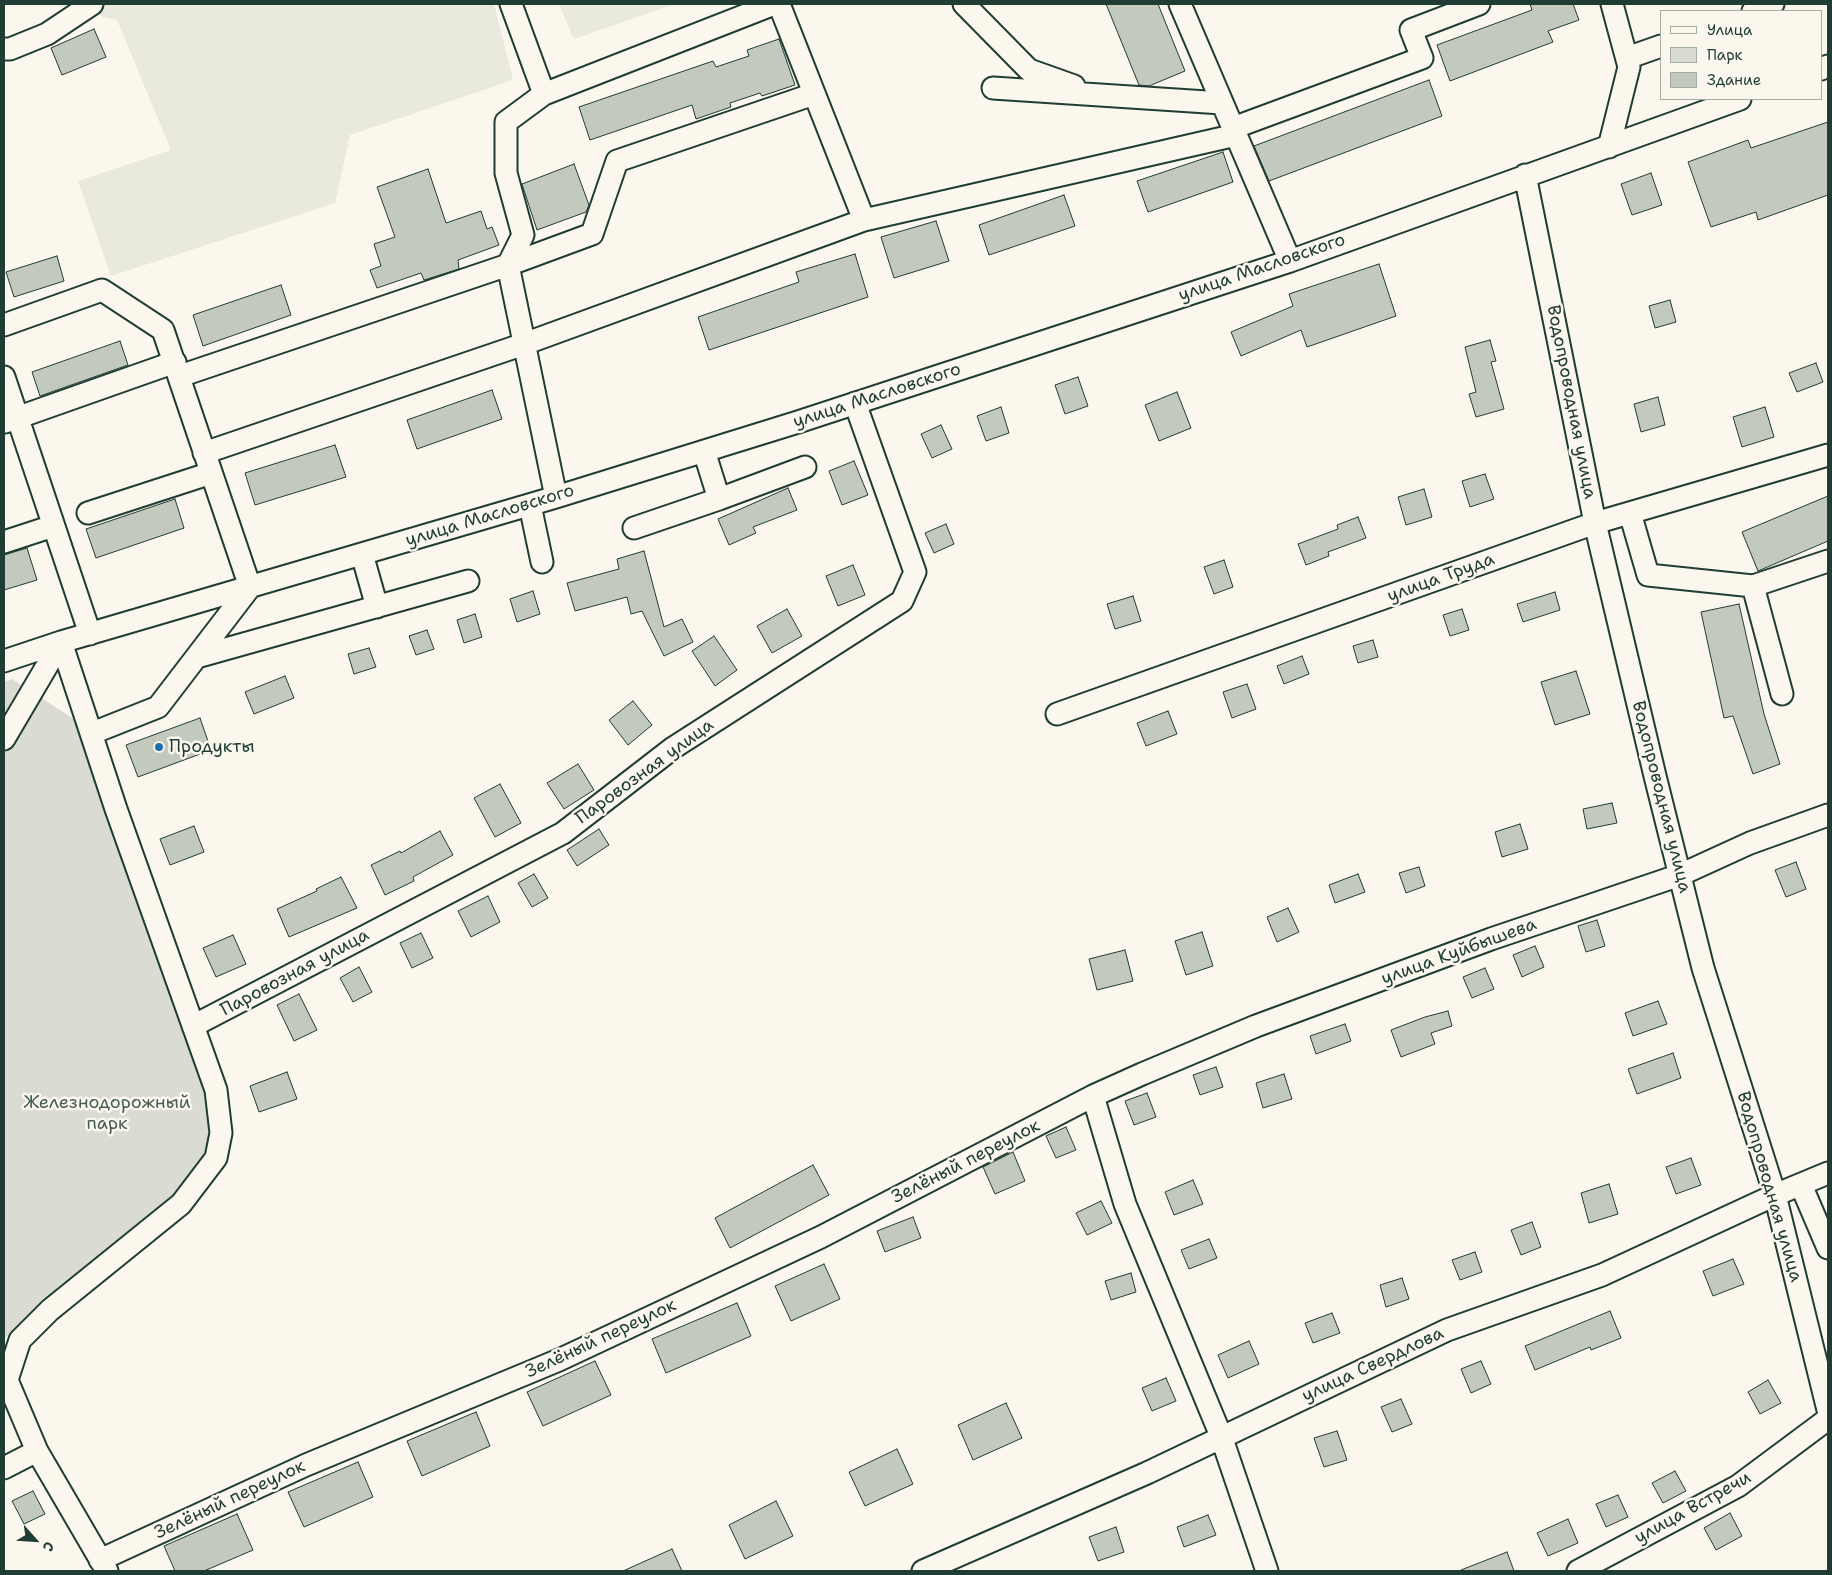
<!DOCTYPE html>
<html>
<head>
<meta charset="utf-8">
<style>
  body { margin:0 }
  #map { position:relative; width:1832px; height:1575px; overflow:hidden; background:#fbf7ec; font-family:"Shantell Sans",sans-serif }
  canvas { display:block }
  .frame { position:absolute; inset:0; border:5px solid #1f3d34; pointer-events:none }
  .legend { position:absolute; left:1660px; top:10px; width:162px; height:90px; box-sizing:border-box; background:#fbf7ec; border:1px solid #a3ada2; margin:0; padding:6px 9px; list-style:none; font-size:15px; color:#1f3d34 }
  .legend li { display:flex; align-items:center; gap:10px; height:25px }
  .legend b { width:25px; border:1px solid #a3ada2 }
  .north { position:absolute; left:10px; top:1515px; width:50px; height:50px; -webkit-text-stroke:4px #fbf7ec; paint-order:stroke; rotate:116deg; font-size:14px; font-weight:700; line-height:20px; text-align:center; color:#1f3d34 }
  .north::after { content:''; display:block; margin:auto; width:18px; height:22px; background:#1f3d34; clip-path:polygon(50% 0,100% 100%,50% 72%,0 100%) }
</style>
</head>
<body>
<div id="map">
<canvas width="1832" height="1575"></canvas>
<div class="frame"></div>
<ul class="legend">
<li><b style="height:6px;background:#fbf7ec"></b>Улица</li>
<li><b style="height:14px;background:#dbdcd1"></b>Парк</li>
<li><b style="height:14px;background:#c4c9be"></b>Здание</li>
</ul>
<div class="north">С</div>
</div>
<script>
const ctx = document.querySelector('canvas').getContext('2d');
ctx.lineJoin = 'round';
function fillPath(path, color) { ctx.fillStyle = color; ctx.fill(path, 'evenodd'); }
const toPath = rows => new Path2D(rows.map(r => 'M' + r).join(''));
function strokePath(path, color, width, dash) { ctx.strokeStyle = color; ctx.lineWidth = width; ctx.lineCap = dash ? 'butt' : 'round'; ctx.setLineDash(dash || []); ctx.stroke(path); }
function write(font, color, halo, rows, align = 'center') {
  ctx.font = font + ' "Shantell Sans",sans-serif'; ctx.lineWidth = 5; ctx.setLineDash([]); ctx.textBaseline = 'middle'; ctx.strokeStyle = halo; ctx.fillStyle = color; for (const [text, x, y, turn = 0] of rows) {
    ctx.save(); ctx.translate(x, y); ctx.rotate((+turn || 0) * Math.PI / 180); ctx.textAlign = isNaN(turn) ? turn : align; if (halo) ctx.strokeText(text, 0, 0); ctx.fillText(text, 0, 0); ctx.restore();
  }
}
fillPath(toPath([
  [52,4,494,4,513,80,350,135,335,203,111,276,78,181,171,150,117,20],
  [559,4,558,4,675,4,574,39]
]), '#eae9de');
fillPath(toPath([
  [12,679,77,721,209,1089,213,1125,207,1160,157,1215,43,1304,4,1339,4,682]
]), '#dbdcd1');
const building = toPath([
  [1106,4,1158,4,1185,71,1149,86,1139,85,1106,4],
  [1530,4,1573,4,1579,20,1548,31,1553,42,1450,81,1437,45,1532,10,1530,4],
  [94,29,106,57,62,75,51,48,94,29],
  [779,39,795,85,762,96,760,93,730,103,731,107,696,119,692,105,590,140,579,107,713,61,716,67,749,56,747,50,779,39],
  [1429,80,1442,116,1269,181,1254,146,1429,80],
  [1828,122,1828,195,1758,220,1756,212,1711,227,1688,162,1748,140,1751,148,1828,122],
  [1223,152,1233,182,1148,212,1137,181,1223,152],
  [574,164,589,205,586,212,537,230,522,184,574,164],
  [428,169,446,223,481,211,487,229,492,227,499,245,458,260,459,269,424,280,421,273,377,288,370,270,381,266,374,244,395,237,377,187,428,169],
  [1651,173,1662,205,1632,215,1621,184,1651,173],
  [1064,195,1075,226,989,255,979,225,1064,195],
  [936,221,949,261,894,278,881,237,936,221],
  [855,254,868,297,709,350,698,317,799,282,796,272,855,254],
  [57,256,64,281,14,297,6,272,57,256],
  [1379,264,1396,316,1307,347,1301,330,1241,356,1231,332,1293,306,1289,294,1379,264],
  [281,285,291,315,203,346,193,315,281,285],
  [1670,300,1676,322,1655,328,1649,306,1670,300],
  [1490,340,1496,361,1491,362,1504,409,1476,417,1469,394,1476,392,1465,347,1490,340],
  [120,341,128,365,40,396,32,372,120,341],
  [1816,363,1823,382,1797,392,1789,373,1816,363],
  [1078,377,1088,406,1065,414,1055,385,1078,377],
  [492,390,502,419,417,449,407,420,492,390],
  [1177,392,1191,428,1159,441,1145,405,1177,392],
  [1658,397,1665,425,1641,432,1634,404,1658,397],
  [1001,407,1009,433,986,441,977,416,1001,407],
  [1765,407,1774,437,1742,447,1733,417,1765,407],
  [941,425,952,449,932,458,921,434,941,425],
  [335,445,346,477,255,505,245,473,335,445],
  [854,461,868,495,842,505,829,471,854,461],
  [1485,474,1494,499,1470,507,1462,481,1485,474],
  [788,488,797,510,753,527,756,533,729,545,718,519,788,488],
  [1424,489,1432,517,1406,525,1398,497,1424,489],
  [1828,496,1828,541,1758,571,1742,532,1828,496],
  [175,499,184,528,96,558,86,529,175,499],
  [1358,517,1366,538,1328,552,1329,556,1306,565,1298,544,1338,529,1337,525,1358,517],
  [946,524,954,544,934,553,925,533,946,524],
  [27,548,37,580,4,590,4,555,27,548],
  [644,551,664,627,682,619,693,642,664,656,642,611,631,614,627,597,575,611,567,583,619,569,617,559,644,551],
  [1224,560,1233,587,1214,594,1204,567,1224,560],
  [853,565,865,595,838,606,826,576,853,565],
  [533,591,540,614,517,622,510,599,533,591],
  [1555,592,1560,610,1523,622,1517,604,1555,592],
  [1133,596,1141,621,1115,629,1107,604,1133,596],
  [1739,604,1764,714,1780,764,1753,774,1733,716,1724,718,1701,612,1739,604],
  [787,609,802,636,772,653,757,626,787,609],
  [1462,609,1469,630,1450,636,1443,615,1462,609],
  [475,614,482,637,464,643,457,620,475,614],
  [427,630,434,649,416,655,409,636,427,630],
  [714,636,737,670,715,686,692,651,714,636],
  [1373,640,1378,657,1358,663,1353,646,1373,640],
  [369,648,376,667,354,674,348,654,369,648],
  [1302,656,1309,674,1284,684,1277,666,1302,656],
  [1576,671,1590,714,1555,725,1541,682,1576,671],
  [285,676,294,698,254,714,245,692,285,676],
  [1247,684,1256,709,1232,718,1223,692,1247,684],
  [633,701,652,725,628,745,609,720,633,701],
  [1168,711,1177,734,1146,746,1137,723,1168,711],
  [200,718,211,750,138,777,126,745,200,718],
  [578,764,594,790,564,809,547,783,578,764],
  [500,784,521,823,495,837,474,798,500,784],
  [1612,803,1617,823,1587,829,1583,809,1612,803],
  [1520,824,1528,849,1502,857,1495,832,1520,824],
  [194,826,204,852,170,865,160,839,194,826],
  [599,829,609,845,577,866,567,850,599,829],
  [440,831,453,855,413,877,414,881,385,895,371,865,400,851,401,853,440,831],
  [1796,862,1806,889,1786,897,1775,870,1796,862],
  [1419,867,1425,886,1406,893,1399,873,1419,867],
  [534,874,548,898,532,907,518,883,534,874],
  [1358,874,1365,892,1335,903,1329,885,1358,874],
  [341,877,357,908,289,937,277,909,317,891,316,889,341,877],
  [488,896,500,922,471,937,458,911,488,896],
  [1288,908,1299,932,1277,942,1267,917,1288,908],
  [1597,920,1605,946,1586,952,1578,926,1597,920],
  [1202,932,1213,966,1186,975,1175,941,1202,932],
  [421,933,433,958,412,968,400,943,421,933],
  [233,935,246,964,216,977,203,948,233,935],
  [1535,946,1544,967,1522,977,1513,955,1535,946],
  [1125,950,1133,981,1097,990,1089,959,1125,950],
  [359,967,372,992,353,1002,340,978,359,967],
  [1485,968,1494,989,1472,998,1463,977,1485,968],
  [299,994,317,1030,294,1041,277,1005,299,994],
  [1658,1001,1667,1024,1633,1036,1625,1013,1658,1001],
  [1448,1011,1452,1026,1431,1033,1435,1044,1401,1057,1391,1030,1425,1017,1448,1011],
  [1345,1024,1351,1041,1316,1054,1310,1036,1345,1024],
  [1673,1053,1681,1078,1637,1094,1628,1069,1673,1053],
  [1216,1067,1223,1087,1200,1095,1193,1075,1216,1067],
  [287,1072,297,1099,259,1112,250,1086,287,1072],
  [1284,1074,1292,1099,1263,1108,1256,1083,1284,1074],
  [1147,1093,1156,1117,1134,1125,1125,1101,1147,1093],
  [1066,1127,1076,1150,1056,1158,1046,1136,1066,1127],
  [1013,1152,1025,1181,995,1194,983,1167,1013,1152],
  [1691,1158,1701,1185,1676,1194,1666,1167,1691,1158],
  [813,1165,829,1195,730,1248,715,1218,813,1165],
  [1193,1180,1203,1204,1174,1215,1165,1192,1193,1180],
  [1609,1184,1618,1214,1589,1223,1581,1193,1609,1184],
  [1101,1201,1112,1223,1087,1235,1076,1213,1101,1201],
  [913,1217,921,1238,885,1252,877,1231,913,1217],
  [1532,1222,1541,1247,1521,1255,1511,1230,1532,1222],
  [1209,1239,1217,1258,1189,1269,1181,1250,1209,1239],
  [1475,1252,1482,1272,1460,1280,1452,1260,1475,1252],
  [1733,1259,1744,1284,1713,1296,1703,1271,1733,1259],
  [824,1264,840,1299,791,1321,775,1286,824,1264],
  [1131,1273,1136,1292,1111,1300,1105,1281,1131,1273],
  [1402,1278,1409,1299,1386,1307,1380,1285,1402,1278],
  [737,1303,751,1336,666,1373,652,1339,737,1303],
  [1610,1311,1621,1338,1591,1350,1590,1347,1535,1370,1525,1346,1610,1311],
  [1332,1313,1340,1333,1313,1343,1305,1323,1332,1313],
  [1249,1341,1259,1364,1228,1378,1218,1355,1249,1341],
  [595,1361,611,1395,543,1426,527,1392,595,1361],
  [1481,1361,1491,1384,1471,1393,1461,1369,1481,1361],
  [1166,1378,1176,1401,1152,1411,1142,1388,1166,1378],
  [1768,1380,1781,1403,1760,1414,1748,1392,1768,1380],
  [1401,1399,1412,1424,1392,1432,1381,1407,1401,1399],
  [1006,1403,1022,1438,973,1460,958,1425,1006,1403],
  [476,1412,490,1446,422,1476,407,1441,476,1412],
  [1337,1431,1347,1460,1324,1467,1314,1438,1337,1431],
  [897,1449,913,1484,865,1506,849,1472,897,1449],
  [358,1462,373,1497,304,1527,288,1492,358,1462],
  [1675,1471,1686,1491,1663,1503,1652,1483,1675,1471],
  [33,1491,45,1514,24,1524,12,1501,33,1491],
  [1618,1495,1628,1517,1606,1527,1596,1504,1618,1495],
  [776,1501,793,1536,745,1559,729,1525,776,1501],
  [1730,1513,1742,1536,1716,1550,1704,1528,1730,1513],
  [237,1514,253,1550,204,1571,175,1571,164,1546,237,1514],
  [1208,1515,1216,1535,1184,1547,1177,1527,1208,1515],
  [1568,1519,1578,1543,1548,1556,1537,1533,1568,1519],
  [1116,1527,1124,1552,1098,1561,1089,1537,1116,1527],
  [672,1549,682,1571,623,1571,672,1549],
  [1507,1552,1514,1571,1461,1571,1461,1570,1507,1552]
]);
fillPath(building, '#c4c9be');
strokePath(building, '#1f3d34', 1);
const minor = toPath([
  [511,4,544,94],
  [964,4,1029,70,1074,86],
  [1180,4,1290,261],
  [1753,11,1773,4],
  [4,49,10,49,47,34,92,4],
  [1627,58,1661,46],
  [1821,69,1828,66],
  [993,88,1222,103],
  [1233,128,1422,58,1411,30,1479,4],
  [1609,147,1629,67,1612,4],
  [1525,175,1595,523,1655,776,1703,968,1775,1195,1828,1410],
  [864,220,1236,135],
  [4,325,102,290,163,330,250,587,158,707,95,732],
  [180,376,508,265,592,234,617,161,814,94],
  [4,377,90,634],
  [5,422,175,362],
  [204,453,524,344,864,220,779,4],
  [556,497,508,265,523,235,506,173,506,122,544,94,774,4],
  [719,499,805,467],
  [530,505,542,562],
  [88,513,211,473],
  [1630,513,1648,575,1753,586,1828,561],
  [634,528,719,499,704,451],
  [4,542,53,526],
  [362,554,377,607],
  [1753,586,1782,694],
  [61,642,116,809,216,1090,221,1133,216,1158,181,1204,50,1310,20,1340,7,1380,37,1451,107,1571],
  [197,657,468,581],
  [4,661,61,642,556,497,798,422,1290,261,1740,99],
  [1057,714,1595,523,1828,455],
  [4,739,61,642],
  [193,1026,563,833,673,748,902,601,915,572,855,403],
  [1093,1096,1125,1204,1221,1436,1267,1571],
  [1801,1185,1828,1248],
  [4,1468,37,1451],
  [100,1560,306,1465,559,1360,821,1237,1093,1096,1142,1074,1256,1026,1491,939,1680,875,1750,843,1828,815],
  [923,1571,1147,1473,1447,1330,1602,1275,1775,1195,1828,1173],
  [1578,1571,1738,1486,1828,1419]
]);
strokePath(minor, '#1f3d34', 25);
strokePath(minor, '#fbf7ec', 21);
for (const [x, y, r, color] of [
  [159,747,5,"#1f6fb2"]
]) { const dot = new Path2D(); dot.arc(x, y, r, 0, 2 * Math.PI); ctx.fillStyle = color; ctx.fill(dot); strokePath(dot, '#fbf7ec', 2); }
write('18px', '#1f3d34', '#fbf7ec', [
  ["улица Масловского",1262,268,-19],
  ["улица Масловского",877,396,-18],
  ["Водопроводная улица",1571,402,79],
  ["улица Масловского",490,516,-17],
  ["улица Труда",1441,578,-20],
  ["Паровозная улица",645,772,-36],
  ["Водопроводная улица",1661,797,76],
  ["улица Куйбышева",1459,952,-20],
  ["Паровозная улица",295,973,-28],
  ["Зелёный переулок",966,1162,-27],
  ["Водопроводная улица",1769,1187,74],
  ["Зелёный переулок",601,1339,-25],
  ["улица Свердлова",1373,1365,-25],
  ["Зелёный переулок",230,1500,-25],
  ["улица Встречи",1693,1508,-29]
]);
write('18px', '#1f3d34', '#fbf7ec', [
  ["Продукты",169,747]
], 'left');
write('18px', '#455d53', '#fbf7ec', [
  ["Железнодорожный",107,1103],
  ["парк",107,1124]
]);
</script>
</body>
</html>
